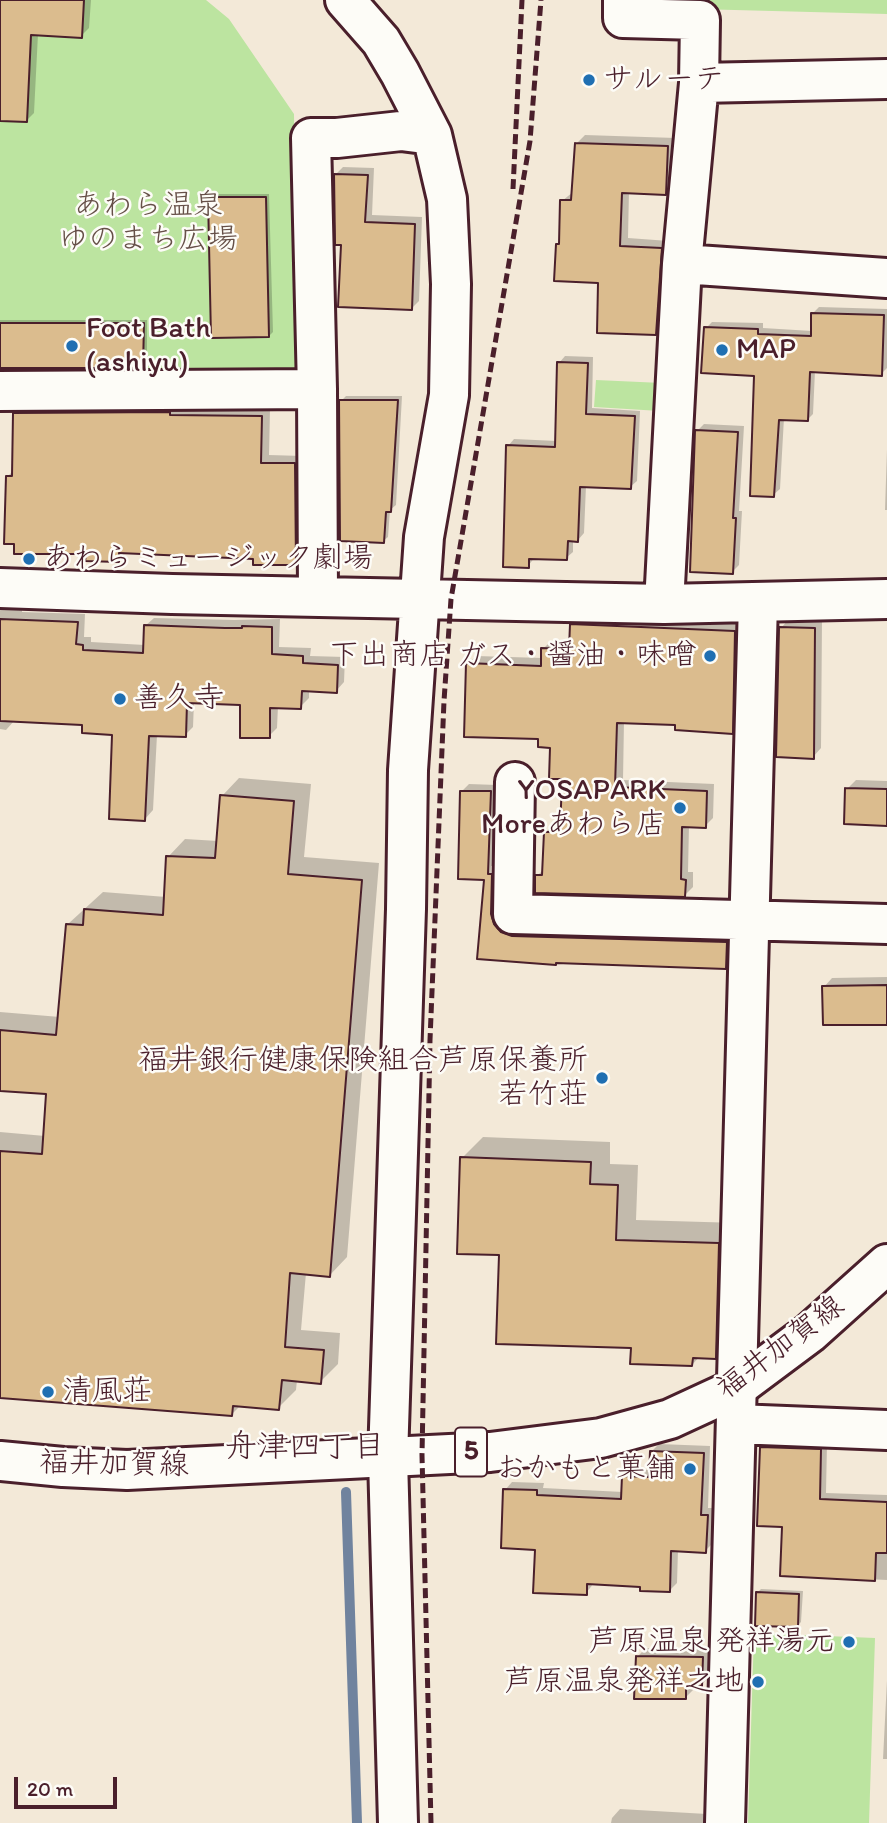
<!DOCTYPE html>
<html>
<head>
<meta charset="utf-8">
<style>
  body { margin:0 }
  #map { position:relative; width:887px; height:1823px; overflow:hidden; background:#f3e9d8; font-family:Itim,sans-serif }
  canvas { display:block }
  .scale { position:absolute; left:14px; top:1777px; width:103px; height:32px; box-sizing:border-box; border:4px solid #4a1f2b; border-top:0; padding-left:9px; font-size:21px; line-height:24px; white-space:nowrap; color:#4a1f2b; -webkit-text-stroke:5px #fdfcf7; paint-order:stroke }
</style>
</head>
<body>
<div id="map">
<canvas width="887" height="1823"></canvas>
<div class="scale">20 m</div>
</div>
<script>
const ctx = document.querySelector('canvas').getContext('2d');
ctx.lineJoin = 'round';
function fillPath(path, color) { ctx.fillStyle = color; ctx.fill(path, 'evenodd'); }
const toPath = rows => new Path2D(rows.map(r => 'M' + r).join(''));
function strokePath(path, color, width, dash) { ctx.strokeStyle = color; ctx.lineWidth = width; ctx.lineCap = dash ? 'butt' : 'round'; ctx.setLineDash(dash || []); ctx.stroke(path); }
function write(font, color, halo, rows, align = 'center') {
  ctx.font = font + ' Itim,"Klee One",sans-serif'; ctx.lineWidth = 5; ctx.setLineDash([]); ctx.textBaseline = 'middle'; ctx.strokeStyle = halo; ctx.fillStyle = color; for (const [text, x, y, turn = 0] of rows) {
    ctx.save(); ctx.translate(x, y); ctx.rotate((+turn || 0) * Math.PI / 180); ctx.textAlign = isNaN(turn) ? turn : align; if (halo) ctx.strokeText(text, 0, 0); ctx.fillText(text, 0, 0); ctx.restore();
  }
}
fillPath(toPath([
  [0,0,206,0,229,19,294,114,297,370,0,372],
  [658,0,887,0,887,14,658,8],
  [596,380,662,383,660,411,594,407],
  [754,1633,875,1638,869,1823,748,1823]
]), '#bce4a0');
fillPath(toPath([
  [0,0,91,0,89,28,81,36,38,34,34,113,26,121,0,119],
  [585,135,676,138,674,185,665,193,629,191,628,238,669,241,664,324,656,333,558,244,561,241,562,201,573,192,576,144],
  [343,167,374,168,372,215,422,217,419,301,411,309,343,243,336,174],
  [213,194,269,194,273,332,269,336,209,198],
  [819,307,887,309,887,368,881,374,815,371,813,414,807,420,784,418,780,489,773,495,756,374,706,328,712,322,763,323,763,328,812,331,813,313],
  [0,320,147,320,147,362,143,366,0,366],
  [565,356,593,357,592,408,640,411,637,481,630,487,586,486,584,533,578,540,573,539,573,552,566,558,535,557,528,566,508,446,514,439,557,441,559,363],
  [346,396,402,396,396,505,390,510,388,537,383,541,341,401],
  [23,405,270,409,269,455,303,456,304,554,295,563,254,558,127,552,118,560,87,553,7,477,14,470,14,414],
  [704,424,744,426,739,511,742,511,739,565,732,572,697,431],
  [887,449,887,510,885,510],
  [0,609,22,610,22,612,85,614,84,637,91,637,91,642,145,645,145,626,154,618,234,620,280,619,279,647,311,648,310,656,345,657,344,682,336,691,309,690,309,698,300,707,278,706,277,728,269,736,242,703,194,702,193,727,185,735,157,735,153,810,145,819,114,733,84,723,14,721,6,730,0,729],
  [579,617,742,624,740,724,732,732,677,723,624,721,623,780,714,784,713,818,705,826,689,825,688,872,693,872,693,887,685,895,537,876,544,869,545,833,553,825,562,825,564,778,552,746,540,738,468,664,476,656,543,658,543,649,551,641,571,642,572,625],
  [789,619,822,620,821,748,813,757,781,628],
  [239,778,311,784,304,857,379,863,347,1257,330,1275,306,1273,301,1330,340,1333,338,1364,320,1382,297,1380,296,1390,278,1408,241,1405,231,1415,0,1396,0,1132,45,1136,48,1093,0,1089,0,1012,60,1017,68,924,103,892,166,897,168,857,185,839,218,841,222,796],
  [856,780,887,781,887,824,847,789],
  [469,784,497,785,494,867,498,867,498,906,733,935,733,960,726,967,479,957,486,878,462,791],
  [491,866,494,866,493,923,489,923],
  [887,977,887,1023,824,987,832,978],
  [483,1137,610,1142,610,1164,638,1165,636,1220,739,1223,735,1337,715,1357,699,1357,692,1365,633,1346,501,1253,462,1158],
  [769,1441,827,1443,826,1493,887,1495,887,1580,782,1575,784,1525,762,1448],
  [659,1444,710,1446,708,1508,715,1508,713,1543,705,1551,678,1550,677,1583,669,1591,642,1586,594,1583,586,1593,537,1548,505,1490,512,1482,544,1483,543,1488,623,1492,623,1476,631,1469,651,1470,651,1452],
  [761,1589,803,1591,801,1622,798,1625,757,1593],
  [646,1648,711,1649,710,1676,702,1684,694,1684,694,1689,685,1698,638,1656],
  [887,1680,887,1759,883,1759],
  [620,1809,707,1814,707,1823,611,1823,612,1818]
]), '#0003');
strokePath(toPath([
  [346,1492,357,1823]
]), '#70839e', 10);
const building = toPath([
  [0,0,84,0,82,38,31,35,27,122,0,121,0,0],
  [575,143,668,146,666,195,622,193,620,246,662,248,656,335,597,333,598,283,554,281,556,244,559,244,560,200,571,200,575,143],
  [334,174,368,175,365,222,415,224,412,310,338,307,341,245,335,245,334,174],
  [208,197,266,197,269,337,211,338,208,197],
  [811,313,884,315,882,376,810,372,808,421,779,420,774,497,750,496,754,376,701,373,704,327,758,329,758,334,811,336,811,313],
  [0,323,144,323,143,368,0,368,0,323],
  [557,362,588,363,586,414,635,416,631,489,580,487,578,542,568,541,567,560,529,559,529,568,503,567,506,445,555,447,557,362],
  [339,400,398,400,391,512,386,512,384,543,340,541,339,400],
  [170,412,170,415,262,416,261,463,295,463,296,565,253,565,253,559,119,553,119,562,85,561,86,554,14,554,14,544,4,544,6,476,12,476,13,413,170,412],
  [695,430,738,432,733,518,736,518,733,574,690,572,695,430],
  [0,619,78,622,76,644,83,645,83,650,143,653,144,625,225,628,242,628,242,626,272,627,272,654,303,656,303,663,338,665,337,693,302,691,301,709,270,708,270,738,240,738,240,705,187,703,186,737,149,736,145,821,109,819,112,735,82,733,82,725,0,721,0,619],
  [570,624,735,631,733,734,675,730,675,725,617,723,615,787,707,791,706,828,682,827,681,879,686,880,685,897,535,893,535,875,542,875,544,832,560,832,562,779,549,779,550,748,538,747,538,739,464,737,466,663,541,666,541,648,569,649,570,624],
  [779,627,815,628,814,759,776,757,779,627],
  [845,788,887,789,887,826,844,824,845,788],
  [460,791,491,791,488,874,492,874,491,914,494,924,501,932,512,936,727,942,726,969,556,963,556,965,477,959,484,880,458,879,460,791],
  [220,795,294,801,288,874,362,880,330,1277,290,1273,285,1347,324,1350,321,1384,282,1380,279,1410,233,1406,232,1416,0,1398,0,1151,42,1154,46,1094,0,1091,0,1030,56,1035,66,924,83,925,84,909,163,915,166,856,215,858,220,795],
  [887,985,887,1025,823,1025,822,986,887,985],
  [460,1157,591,1162,590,1184,618,1185,616,1240,719,1243,716,1359,693,1358,692,1366,630,1364,631,1348,496,1344,499,1255,457,1254,460,1157],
  [760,1447,821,1449,820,1499,887,1502,887,1553,876,1553,875,1581,780,1576,782,1527,757,1526,760,1447],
  [650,1451,704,1453,701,1515,708,1515,706,1553,671,1551,670,1592,640,1591,640,1587,587,1584,587,1595,533,1593,535,1550,501,1548,503,1489,537,1490,537,1495,621,1499,622,1476,649,1477,650,1451],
  [756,1592,799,1594,798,1627,755,1626,756,1592],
  [636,1656,703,1657,702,1686,686,1685,686,1699,634,1699,636,1656]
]);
fillPath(building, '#dbbc8e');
strokePath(building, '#4a1f2b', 2);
const minor = toPath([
  [345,0,381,41,400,73,432,135,447,199,451,284,449,395,424,537,408,770,406,909,388,1458,398,1823],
  [623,0,623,18,700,20,699,83,682,264,664,604],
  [699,83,887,79],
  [682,264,887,278],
  [0,391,317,389],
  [0,588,172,594,664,604,887,599],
  [318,595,317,389,311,138,337,138,401,131,432,135],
  [515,782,513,914,887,924],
  [736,1424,887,1430],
  [725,1823,758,602]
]);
const major = toPath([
  [0,1461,63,1467,127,1470,187,1467,490,1452,601,1438,670,1419,735,1389,810,1333,887,1264]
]);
strokePath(minor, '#4a1f2b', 44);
strokePath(major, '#4a1f2b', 44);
strokePath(minor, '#fdfcf7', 38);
strokePath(major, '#fdfcf7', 38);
strokePath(toPath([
  [513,189,522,0],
  [431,1823,422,1455,430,1040,444,701,451,599,530,141,541,0]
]), '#4a1f2b', 5, [10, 5]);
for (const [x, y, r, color] of [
  [589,80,7,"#1f6fb2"],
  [72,346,7,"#1f6fb2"],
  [722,350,7,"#1f6fb2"],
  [29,559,7,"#1f6fb2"],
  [710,656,7,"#1f6fb2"],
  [120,699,7,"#1f6fb2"],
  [680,808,7,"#1f6fb2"],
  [602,1078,7,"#1f6fb2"],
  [48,1392,7,"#1f6fb2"],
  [690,1469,7,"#1f6fb2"],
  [849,1642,7,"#1f6fb2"],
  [758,1682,7,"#1f6fb2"]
]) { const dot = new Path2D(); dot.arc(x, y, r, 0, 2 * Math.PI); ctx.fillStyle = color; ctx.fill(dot); strokePath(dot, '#fdfcf7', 2.5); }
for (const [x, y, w] of [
  [471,1452,32]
]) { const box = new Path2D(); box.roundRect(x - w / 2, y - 24.5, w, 49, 5); ctx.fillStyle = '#fdfcf7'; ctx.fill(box); strokePath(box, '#4a1f2b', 2); }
write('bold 28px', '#4a1f2b', null, [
  ["5",471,1452]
]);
write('30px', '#4a1f2b', '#fdfcf7', [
  ["サルーテ",603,80],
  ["Foot Bath",86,329],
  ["(ashiyu)",86,363],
  ["MAP",736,350],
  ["あわらミュージック劇場",43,559],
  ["下出商店 ガス・醤油・味噌",696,656,"right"],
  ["善久寺",134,699],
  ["YOSAPARK",666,791,"right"],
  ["Moreあわら店",666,825,"right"],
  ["福井銀行健康保険組合芦原保養所",588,1061,"right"],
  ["若竹荘",588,1095,"right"],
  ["清風荘",62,1392],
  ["おかもと菓舗",676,1469,"right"],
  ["芦原温泉 発祥湯元",835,1642,"right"],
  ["芦原温泉発祥之地",744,1682,"right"]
], 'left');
write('30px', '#665048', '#fdfcf7', [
  ["あわら温泉",148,206],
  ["ゆのまち広場",148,240]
]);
write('30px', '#4a1f2b', '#fdfcf7', [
  ["福井加賀線",781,1348,-37],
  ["福井加賀線",114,1465,1]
]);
write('32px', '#4a1f2b', '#fdfcf7', [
  ["舟津四丁目",305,1448]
]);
</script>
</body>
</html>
